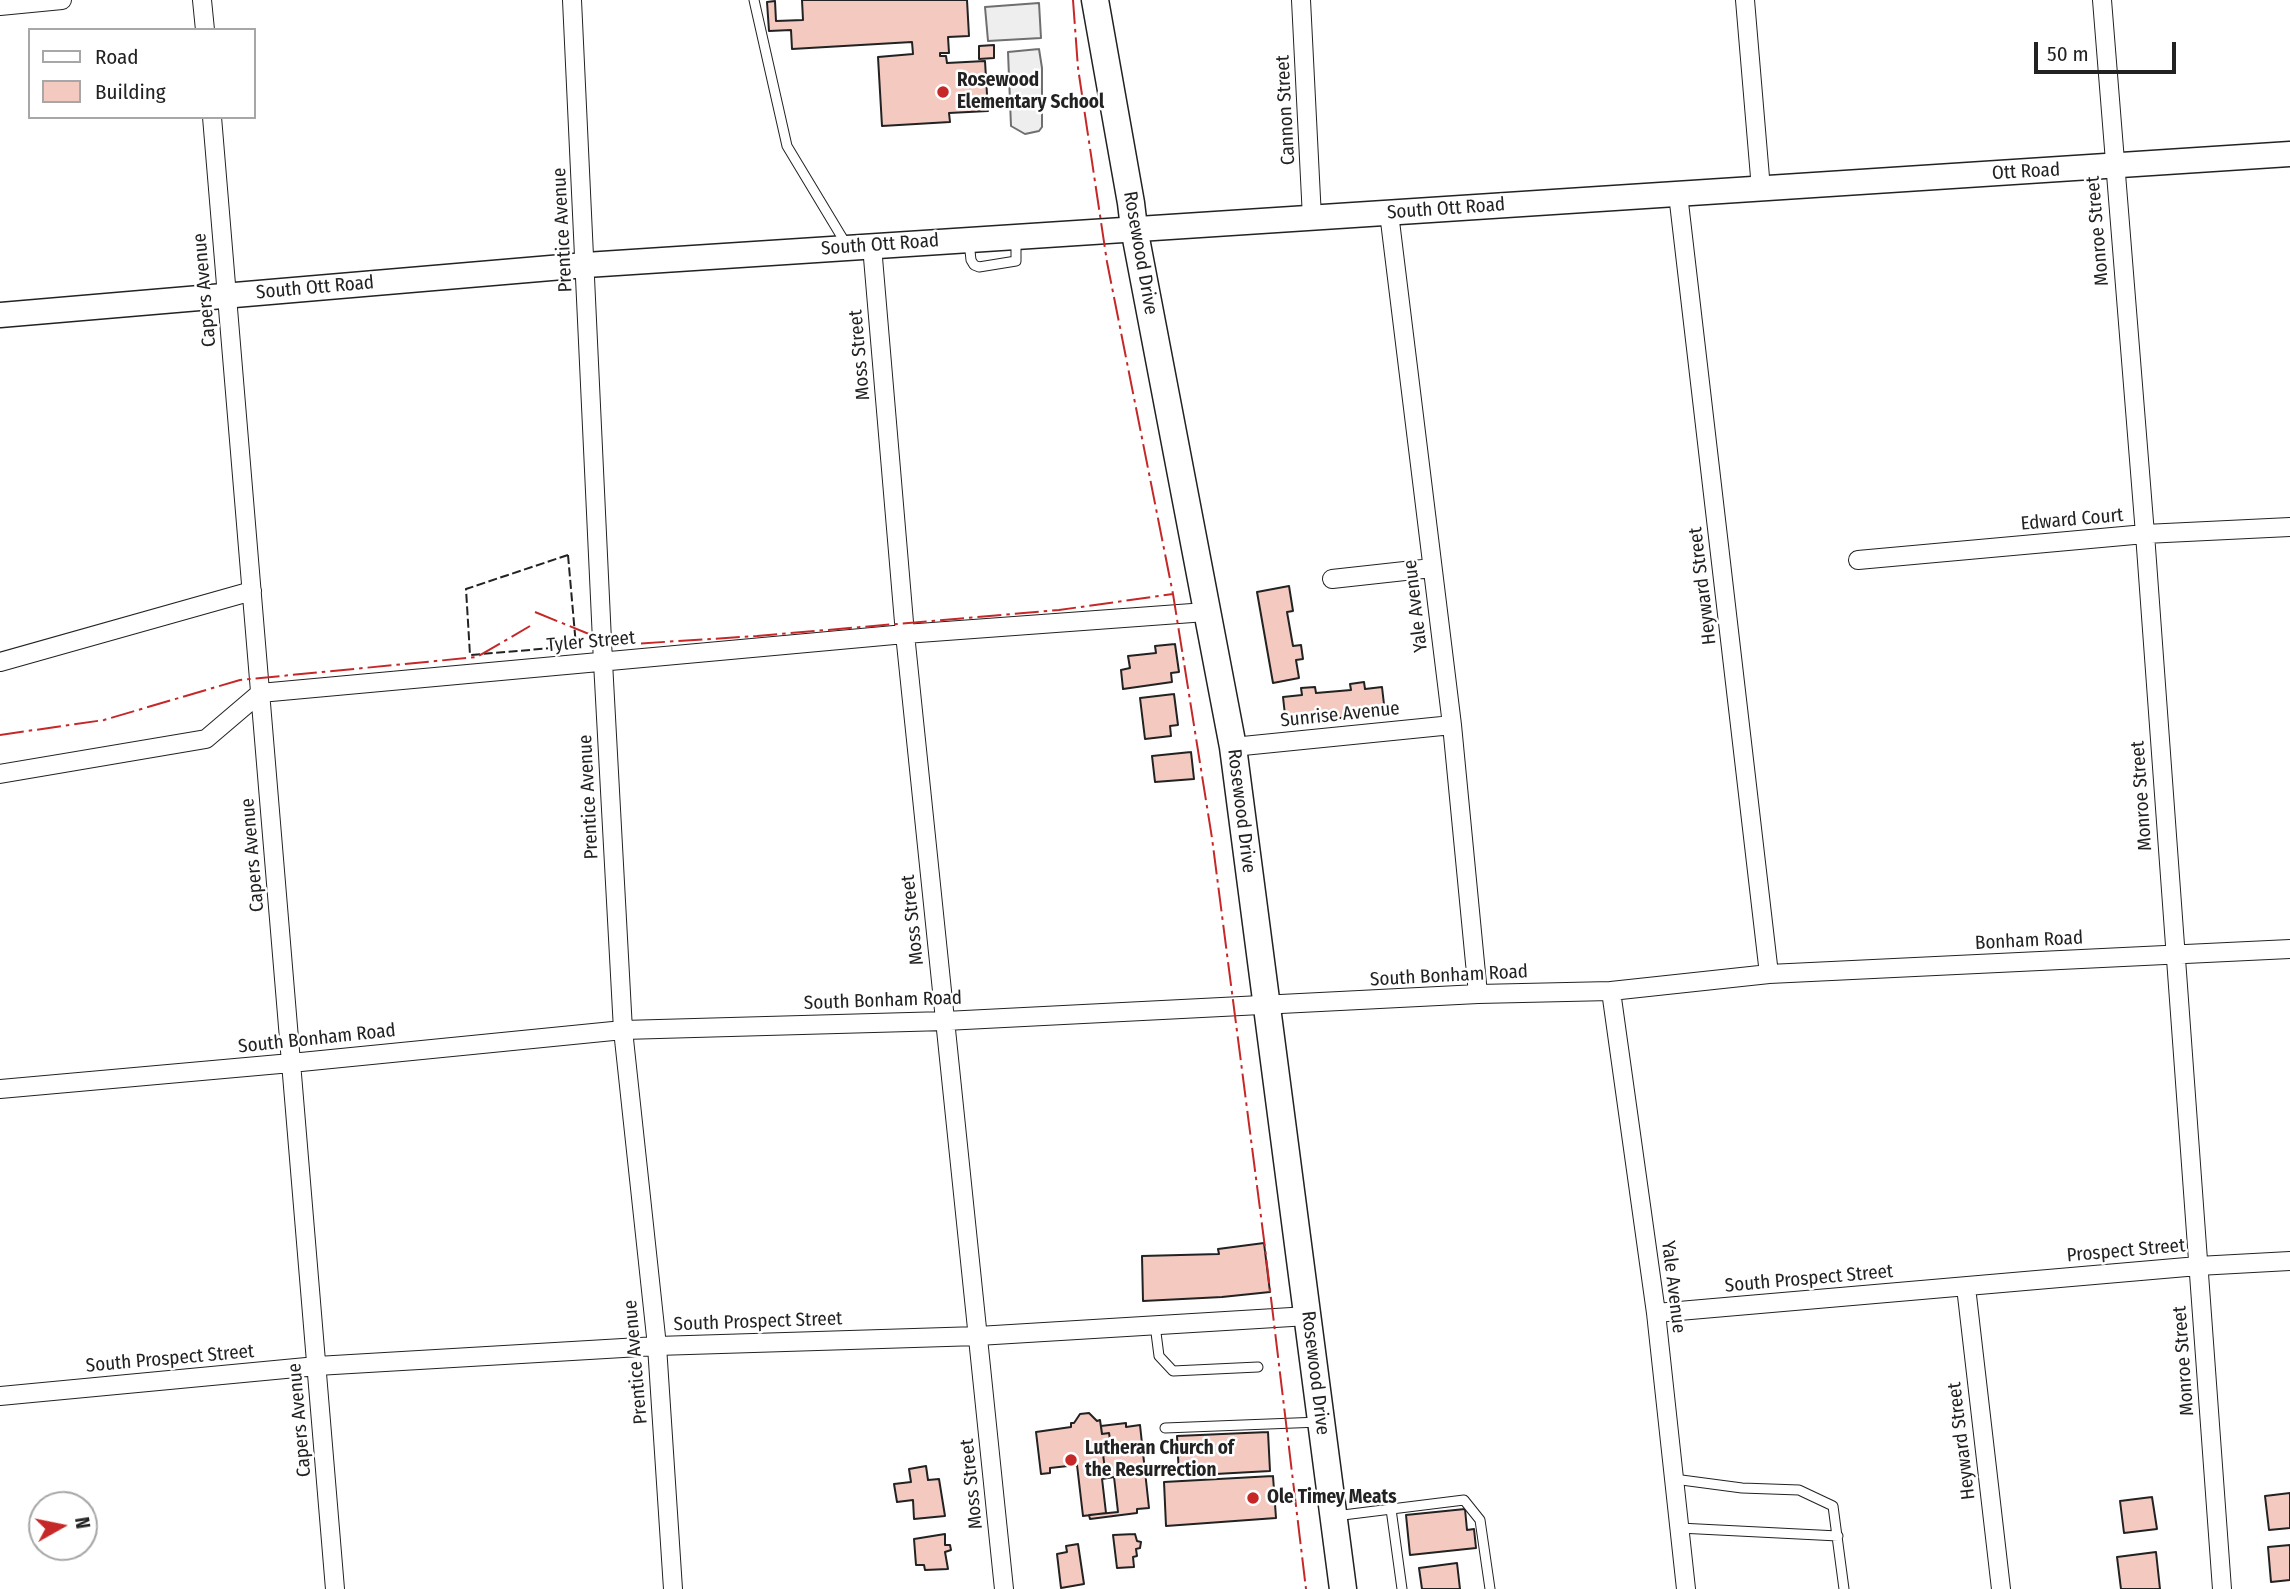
<!DOCTYPE html>
<html>
<head>
<meta charset="utf-8">
<style>
  body { margin:0 }
  #map { position:relative; width:2290px; height:1589px; overflow:hidden; background:#fff; font-family:"Fira Sans Condensed",sans-serif }
  canvas { display:block }
  .legend { position:absolute; left:28px; top:28px; width:228px; height:91px; box-sizing:border-box; background:#fff; border:2px solid #a7a7a7; margin:0; padding:9px 12px; list-style:none; font-size:21px; color:#222 }
  .legend li { display:flex; align-items:center; gap:14px; height:35px }
  .legend b { width:35px; border:2px solid #a7a7a7 }
  .north { position:absolute; left:28px; top:1491px; width:70px; height:70px; box-sizing:border-box; background:#fff; border:2px solid #a7a7a7; border-radius:50%; rotate:81deg; font-size:19px; font-weight:700; line-height:28px; text-align:center; color:#222 }
  .north::after { content:''; display:block; margin:auto; width:24px; height:32px; background:#c62828; clip-path:polygon(50% 0,100% 100%,50% 72%,0 100%) }
  .scale { position:absolute; left:2034px; top:42px; width:142px; height:32px; box-sizing:border-box; border:4px solid #222; border-top:0; padding-left:9px; font-size:21px; line-height:24px; white-space:nowrap; color:#222; -webkit-text-stroke:5px #fff; paint-order:stroke }
</style>
</head>
<body>
<div id="map">
<canvas width="2290" height="1589"></canvas>
<ul class="legend">
<li><b style="height:9px;background:#fff"></b>Road</li>
<li><b style="height:19px;background:#f3c9c0"></b>Building</li>
</ul>
<div class="north">N</div>
<div class="scale">50 m</div>
</div>
<script>
const ctx = document.querySelector('canvas').getContext('2d');
ctx.lineJoin = 'round';
function fillPath(path, color) { ctx.fillStyle = color; ctx.fill(path, 'evenodd'); }
const toPath = rows => new Path2D(rows.map(r => 'M' + r).join(''));
function strokePath(path, color, width, dash) { ctx.strokeStyle = color; ctx.lineWidth = width; ctx.lineCap = dash ? 'butt' : 'round'; ctx.setLineDash(dash || []); ctx.stroke(path); }
function write(font, color, halo, rows, align = 'center') {
  ctx.font = font + ' "Fira Sans Condensed",sans-serif'; ctx.lineWidth = 5; ctx.setLineDash([]); ctx.textBaseline = 'middle'; ctx.strokeStyle = halo; ctx.fillStyle = color; for (const [text, x, y, turn = 0] of rows) {
    ctx.save(); ctx.translate(x, y); ctx.rotate((+turn || 0) * Math.PI / 180); ctx.textAlign = isNaN(turn) ? turn : align; if (halo) ctx.strokeText(text, 0, 0); ctx.fillText(text, 0, 0); ctx.restore();
  }
}
const green = toPath([
  [1039,3,1041,38,988,41,985,7,1039,3],
  [1039,49,1042,68,1042,127,1039,131,1025,134,1011,126,1008,52,1039,49]
]);
fillPath(green, '#eee');
strokePath(green, '#6f6f6f', 2);
const building = toPath([
  [802,0,967,0,969,36,948,37,949,53,940,53,940,56,946,56,947,63,985,61,988,111,949,113,950,122,882,126,878,57,913,54,912,42,792,49,791,30,769,31,767,2,775,1,776,21,803,20,802,0],
  [994,45,994,58,979,59,979,46,994,45],
  [1289,586,1293,611,1287,612,1293,646,1301,645,1303,659,1296,660,1299,678,1273,683,1257,592,1289,586],
  [1175,644,1179,672,1171,673,1172,682,1123,689,1121,670,1130,668,1128,656,1156,653,1155,646,1175,644],
  [1364,682,1365,689,1382,687,1385,713,1286,724,1283,697,1302,695,1301,688,1315,687,1316,693,1351,690,1350,684,1364,682],
  [1174,694,1178,725,1170,726,1171,736,1145,739,1140,698,1174,694],
  [1191,752,1194,779,1155,782,1152,756,1191,752],
  [1264,1243,1270,1292,1222,1297,1143,1301,1142,1256,1219,1254,1218,1249,1264,1243],
  [1089,1413,1097,1421,1100,1420,1102,1434,1109,1433,1112,1453,1103,1454,1105,1470,1101,1470,1106,1513,1083,1516,1077,1465,1050,1468,1050,1473,1041,1474,1036,1432,1071,1427,1071,1423,1074,1423,1080,1414,1089,1413],
  [1126,1423,1126,1427,1140,1425,1149,1508,1137,1509,1137,1513,1090,1519,1089,1515,1118,1512,1114,1477,1102,1479,1101,1470,1105,1470,1103,1454,1112,1453,1109,1433,1102,1434,1101,1426,1126,1423],
  [1268,1432,1270,1471,1179,1476,1177,1436,1268,1432],
  [926,1466,928,1480,939,1479,945,1516,914,1519,913,1500,897,1502,894,1484,911,1482,909,1469,926,1466],
  [1273,1476,1276,1518,1166,1526,1164,1482,1273,1476],
  [2290,1493,2290,1528,2269,1530,2265,1496,2290,1493],
  [2152,1497,2157,1529,2124,1533,2120,1501,2152,1497],
  [1465,1509,1467,1530,1474,1529,1476,1548,1410,1555,1406,1515,1465,1509],
  [945,1534,945,1545,950,1545,951,1550,945,1552,948,1569,925,1570,924,1565,916,1565,914,1539,945,1534],
  [1135,1534,1137,1541,1141,1542,1140,1548,1136,1549,1137,1556,1133,1557,1134,1567,1117,1568,1113,1535,1135,1534],
  [1078,1544,1084,1584,1061,1588,1057,1554,1067,1552,1066,1546,1078,1544],
  [2290,1545,2290,1580,2271,1582,2268,1547,2290,1545],
  [2156,1552,2160,1589,2121,1589,2117,1557,2156,1552],
  [1457,1563,1460,1589,1422,1589,1419,1568,1457,1563]
]);
fillPath(building, '#f3c9c0');
strokePath(building, '#222', 2);
const lane = toPath([
  [754,0,787,146,846,244],
  [969,242,971,260,974,265,979,267,1016,261,1016,237],
  [1155,1325,1159,1356,1173,1371,1258,1367],
  [1165,1428,1320,1422],
  [1674,1479,1742,1488,1799,1490,1833,1506,1844,1589],
  [1391,1509,1402,1589],
  [1335,1516,1464,1500,1480,1520,1490,1589],
  [1679,1528,1838,1536]
]);
const street = toPath([
  [202,0,205,30],
  [572,0,603,662,623,1030,657,1346,673,1589],
  [1301,0,1312,218],
  [1745,0,1761,189],
  [2102,0,2145,534,2222,1589],
  [0,6,62,0],
  [212,117,335,1589],
  [1678,194,1769,974],
  [1389,213,1452,725,1478,994],
  [872,246,905,634,1004,1589],
  [1858,560,2145,534,2290,527],
  [1332,579,1432,568],
  [0,662,252,591],
  [1233,747,1452,725],
  [0,774,206,739,260,693,905,634,1206,612],
  [1611,991,1656,1313,1686,1589],
  [0,1089,291,1063,623,1030,945,1021,1478,994,1611,991,1769,974,2290,949],
  [1966,1287,2001,1589],
  [1656,1313,2198,1266,2290,1261],
  [0,1396,317,1366,657,1346,978,1336,1308,1316]
]);
const secondary = toPath([
  [0,315,586,265,2290,154]
]);
const primary = toPath([
  [1095,0,1131,203,1134,228,1233,747,1343,1589]
]);
strokePath(lane, '#222', 11);
strokePath(street, '#222', 20);
strokePath(secondary, '#222', 27);
strokePath(primary, '#222', 29);
strokePath(lane, '#fff', 9);
strokePath(street, '#fff', 18);
strokePath(secondary, '#fff', 24);
strokePath(primary, '#fff', 26);
strokePath(toPath([
  [568,555,576,646,470,655,466,589,568,555]
]), '#222', 2, [9, 3.5]);
strokePath(toPath([
  [1073,0,1078,68,1107,262,1173,594,1212,838,1264,1240,1306,1589],
  [535,612,616,645,757,636,1059,610,1173,594],
  [0,735,104,720,240,680,477,657,530,626]
]), '#c62828', 2, [24, 5, 3.5, 5]);
for (const [x, y, r, color] of [
  [943,92,7,"#c62828"],
  [1071,1460,7,"#c62828"],
  [1253,1498,7,"#c62828"]
]) { const dot = new Path2D(); dot.arc(x, y, r, 0, 2 * Math.PI); ctx.fillStyle = color; ctx.fill(dot); strokePath(dot, '#fff', 2.5); }
write('bold 19px', '#222', '#fff', [
  ["Rosewood",957,81],
  ["Elementary School",957,103],
  ["Lutheran Church of",1085,1449],
  ["the Resurrection",1085,1471],
  ["Ole Timey Meats",1267,1498]
], 'left');
write('19px', '#222', '#fff', [
  ["Cannon Street",1286,110,-93],
  ["Ott Road",2026,172,-3],
  ["South Ott Road",1446,209,-4],
  ["Prentice Avenue",563,230,-93],
  ["Monroe Street",2098,231,-95],
  ["South Ott Road",880,245,-4],
  ["Rosewood Drive",1140,253,80],
  ["South Ott Road",315,288,-5],
  ["Capers Avenue",205,290,-95],
  ["Moss Street",860,355,-95],
  ["Edward Court",2072,520,-5],
  ["Heyward Street",1703,586,-97],
  ["Yale Avenue",1416,606,-97],
  ["Tyler Street",591,642,-5],
  ["Sunrise Avenue",1340,715,-6],
  ["Monroe Street",2142,796,-94],
  ["Prentice Avenue",589,797,-93],
  ["Rosewood Drive",1241,811,83],
  ["Capers Avenue",253,855,-95],
  ["Moss Street",913,920,-96],
  ["Bonham Road",2029,941,-3],
  ["South Bonham Road",1449,976,-3],
  ["South Bonham Road",883,1001,-2],
  ["South Bonham Road",317,1039,-6],
  ["Prospect Street",2126,1251,-5],
  ["South Prospect Street",1809,1279,-5],
  ["Yale Avenue",1673,1287,83],
  ["South Prospect Street",758,1322,-2],
  ["South Prospect Street",170,1359,-5],
  ["Monroe Street",2184,1361,-94],
  ["Prentice Avenue",636,1362,-95],
  ["Rosewood Drive",1315,1373,83],
  ["Capers Avenue",300,1420,-95],
  ["Heyward Street",1962,1441,-97],
  ["Moss Street",972,1484,-96]
]);
</script>
</body>
</html>
